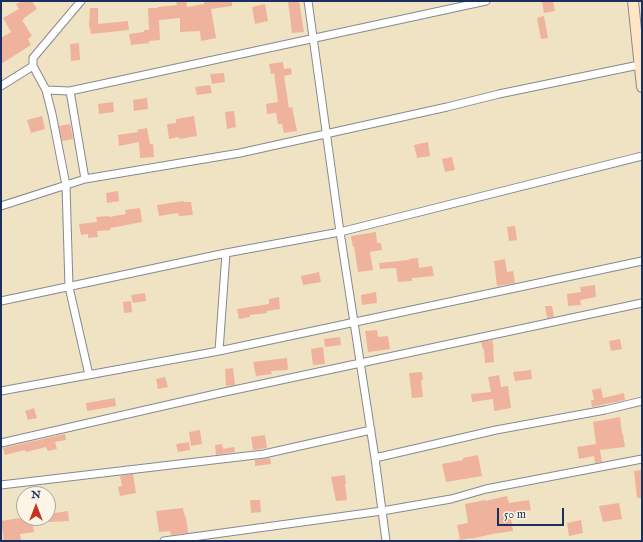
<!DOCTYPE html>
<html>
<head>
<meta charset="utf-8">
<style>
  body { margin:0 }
  #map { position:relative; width:643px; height:542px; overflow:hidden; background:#efe3c3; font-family:"IM FELL English",serif }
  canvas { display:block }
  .frame { position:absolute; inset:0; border:2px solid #1b2f5e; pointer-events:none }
  .north { position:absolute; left:16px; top:486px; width:40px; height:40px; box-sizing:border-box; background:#fcf5e5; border:1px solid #a2a6af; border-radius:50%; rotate:0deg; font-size:11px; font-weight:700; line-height:16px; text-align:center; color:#1b2f5e }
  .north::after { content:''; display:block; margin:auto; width:14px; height:18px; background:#c8321e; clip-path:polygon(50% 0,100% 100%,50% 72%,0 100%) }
  .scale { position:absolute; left:497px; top:508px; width:67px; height:18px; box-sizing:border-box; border:2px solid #1b2f5e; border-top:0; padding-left:5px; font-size:12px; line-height:14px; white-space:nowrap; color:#1b2f5e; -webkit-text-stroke:3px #fcf5e5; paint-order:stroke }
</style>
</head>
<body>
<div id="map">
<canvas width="643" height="542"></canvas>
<div class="frame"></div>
<div class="north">N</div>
<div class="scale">50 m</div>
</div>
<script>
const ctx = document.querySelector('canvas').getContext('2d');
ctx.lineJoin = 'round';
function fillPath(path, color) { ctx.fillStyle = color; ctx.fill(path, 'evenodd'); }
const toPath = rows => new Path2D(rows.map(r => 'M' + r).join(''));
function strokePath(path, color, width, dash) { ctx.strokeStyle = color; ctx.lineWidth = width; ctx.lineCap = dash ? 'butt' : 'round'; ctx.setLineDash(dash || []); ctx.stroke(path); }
fillPath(toPath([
  [22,1,32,1,37,9,24,18,24,19,22,20,32,36,28,39,31,45,1,64,1,38,11,32,3,18,19,9,16,4],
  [181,1,186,1,187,7,204,4,204,1,232,1,232,6,211,9,216,38,201,41,200,31,180,32,180,18,159,20,160,40,149,41,149,43,131,45,129,34,144,32,144,30,149,30,148,8,158,8,158,7,177,5,176,2],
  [288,1,299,1,304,32,292,33],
  [542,1,553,1,555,11,544,13],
  [265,4,268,21,255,24,252,7],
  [90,8,98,8,98,24,128,21,129,30,91,34,89,25],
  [544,16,548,38,541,39,537,18],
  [79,43,80,60,71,61,70,44],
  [283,62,284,69,291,68,292,74,284,76,289,108,292,107,297,131,284,133,282,124,278,124,276,113,267,114,266,104,278,102,274,73,271,74,269,64],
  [224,73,225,82,212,84,210,74],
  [210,85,212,93,197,95,195,87],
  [147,98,148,109,134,111,133,100],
  [113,102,114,112,99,114,98,104],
  [234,111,236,127,227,129,225,112],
  [42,116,45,129,31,133,27,120],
  [194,116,197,136,179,139,179,137,169,139,167,124,176,123,176,119],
  [70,124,73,139,62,141,59,126],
  [147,128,150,144,153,144,154,157,140,158,139,142,119,146,118,135,138,132,137,130],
  [428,142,430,156,417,158,414,145],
  [452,157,455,170,445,172,442,159],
  [118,191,119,201,107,203,106,193],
  [183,201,184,202,191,202,193,215,179,216,178,213,159,216,157,205],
  [140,208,142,222,110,228,111,230,97,231,98,237,88,238,88,234,81,235,79,224,97,222,96,217,109,216,109,217,126,214,125,210],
  [515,226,517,240,509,241,507,227],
  [376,232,377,243,381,243,382,250,370,252,373,270,358,272,354,246,353,247,351,236],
  [418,258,419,268,432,266,434,276,412,278,412,281,398,282,396,268,380,269,379,263,409,260,409,259],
  [505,259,507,272,513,271,515,283,497,286,494,261],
  [319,272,321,282,303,285,301,276],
  [595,285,596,297,580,300,581,305,568,306,567,294,581,292,580,287],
  [376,292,377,303,362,305,361,295],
  [145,293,146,301,133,303,131,295],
  [279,297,280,309,267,311,267,313,250,315,250,317,239,319,237,309,269,304,269,299],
  [131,301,132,312,124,313,123,302],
  [545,306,552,306,554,317,547,318],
  [377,330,378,337,388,336,390,349,368,352,365,331],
  [340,337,341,345,325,347,324,339],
  [620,339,622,349,611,351,609,341],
  [492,340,494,347,493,347,494,362,485,363,484,349,483,349,481,342],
  [323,347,325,364,313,365,311,349],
  [287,358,288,370,271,371,272,374,256,376,253,362],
  [233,368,235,385,226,386,225,369],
  [531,370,532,379,515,381,513,372],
  [422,372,423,380,421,380,423,397,412,398,409,373],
  [499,375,501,387,508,386,511,408,494,411,493,399,472,402,471,394,491,392,488,377],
  [165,377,168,387,158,389,156,379],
  [601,388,603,398,624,393,625,400,592,407,591,400,594,400,592,390],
  [115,398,116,406,87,411,86,403],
  [34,408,37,418,28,420,25,411],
  [620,417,622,434,623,434,625,447,600,450,602,462,595,463,594,456,579,459,577,447,596,444,593,422],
  [200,430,202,444,191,446,189,432],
  [65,434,66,440,55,442,57,449,48,451,46,447,26,452,25,450,5,455,3,448],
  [265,435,267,448,253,450,251,437],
  [189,442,190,450,178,452,176,444],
  [222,444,223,449,234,447,235,452,216,455,215,445],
  [478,455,482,476,446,482,442,464,463,460,463,458],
  [270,458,271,464,255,466,255,460],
  [642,470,642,498,637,498,634,471],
  [133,474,136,493,120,496,118,487,122,486,120,476],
  [345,475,346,484,345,484,347,500,336,501,331,477],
  [507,496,509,503,529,500,531,510,510,513,513,531,492,534,471,539,471,538,460,540,457,525,468,523,465,504,485,500,485,501],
  [250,500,260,500,261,512,251,513],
  [619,503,622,519,603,522,599,506],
  [183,508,185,517,186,517,188,533,171,535,170,531,159,532,156,511],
  [68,511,69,521,48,522,48,514],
  [20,518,32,518,34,532,20,534,21,541,4,541,1,521],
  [581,520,583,533,569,536,567,523]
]), '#efb39d');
const street = toPath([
  [81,1,33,58,33,66,46,90,52,114,66,185,69,287,89,375],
  [308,1,340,232,375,458,386,541],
  [1,86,33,66],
  [46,90,70,91,85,179,240,153,447,107,499,94,639,65],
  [70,91,486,1],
  [1,206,85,179],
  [226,253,340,232,642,156],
  [1,301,226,253,219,351,1,391],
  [219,351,642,261],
  [1,443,220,393,642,303],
  [375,458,496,430,605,410,642,401],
  [1,485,264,454,371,430],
  [164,541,382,511,451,499,486,489,642,459]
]);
const secondary = toPath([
  [633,1,642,87]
]);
strokePath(street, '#858990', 9);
strokePath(secondary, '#858990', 12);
strokePath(street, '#fff', 7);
strokePath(secondary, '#fee5c5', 10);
</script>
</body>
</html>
